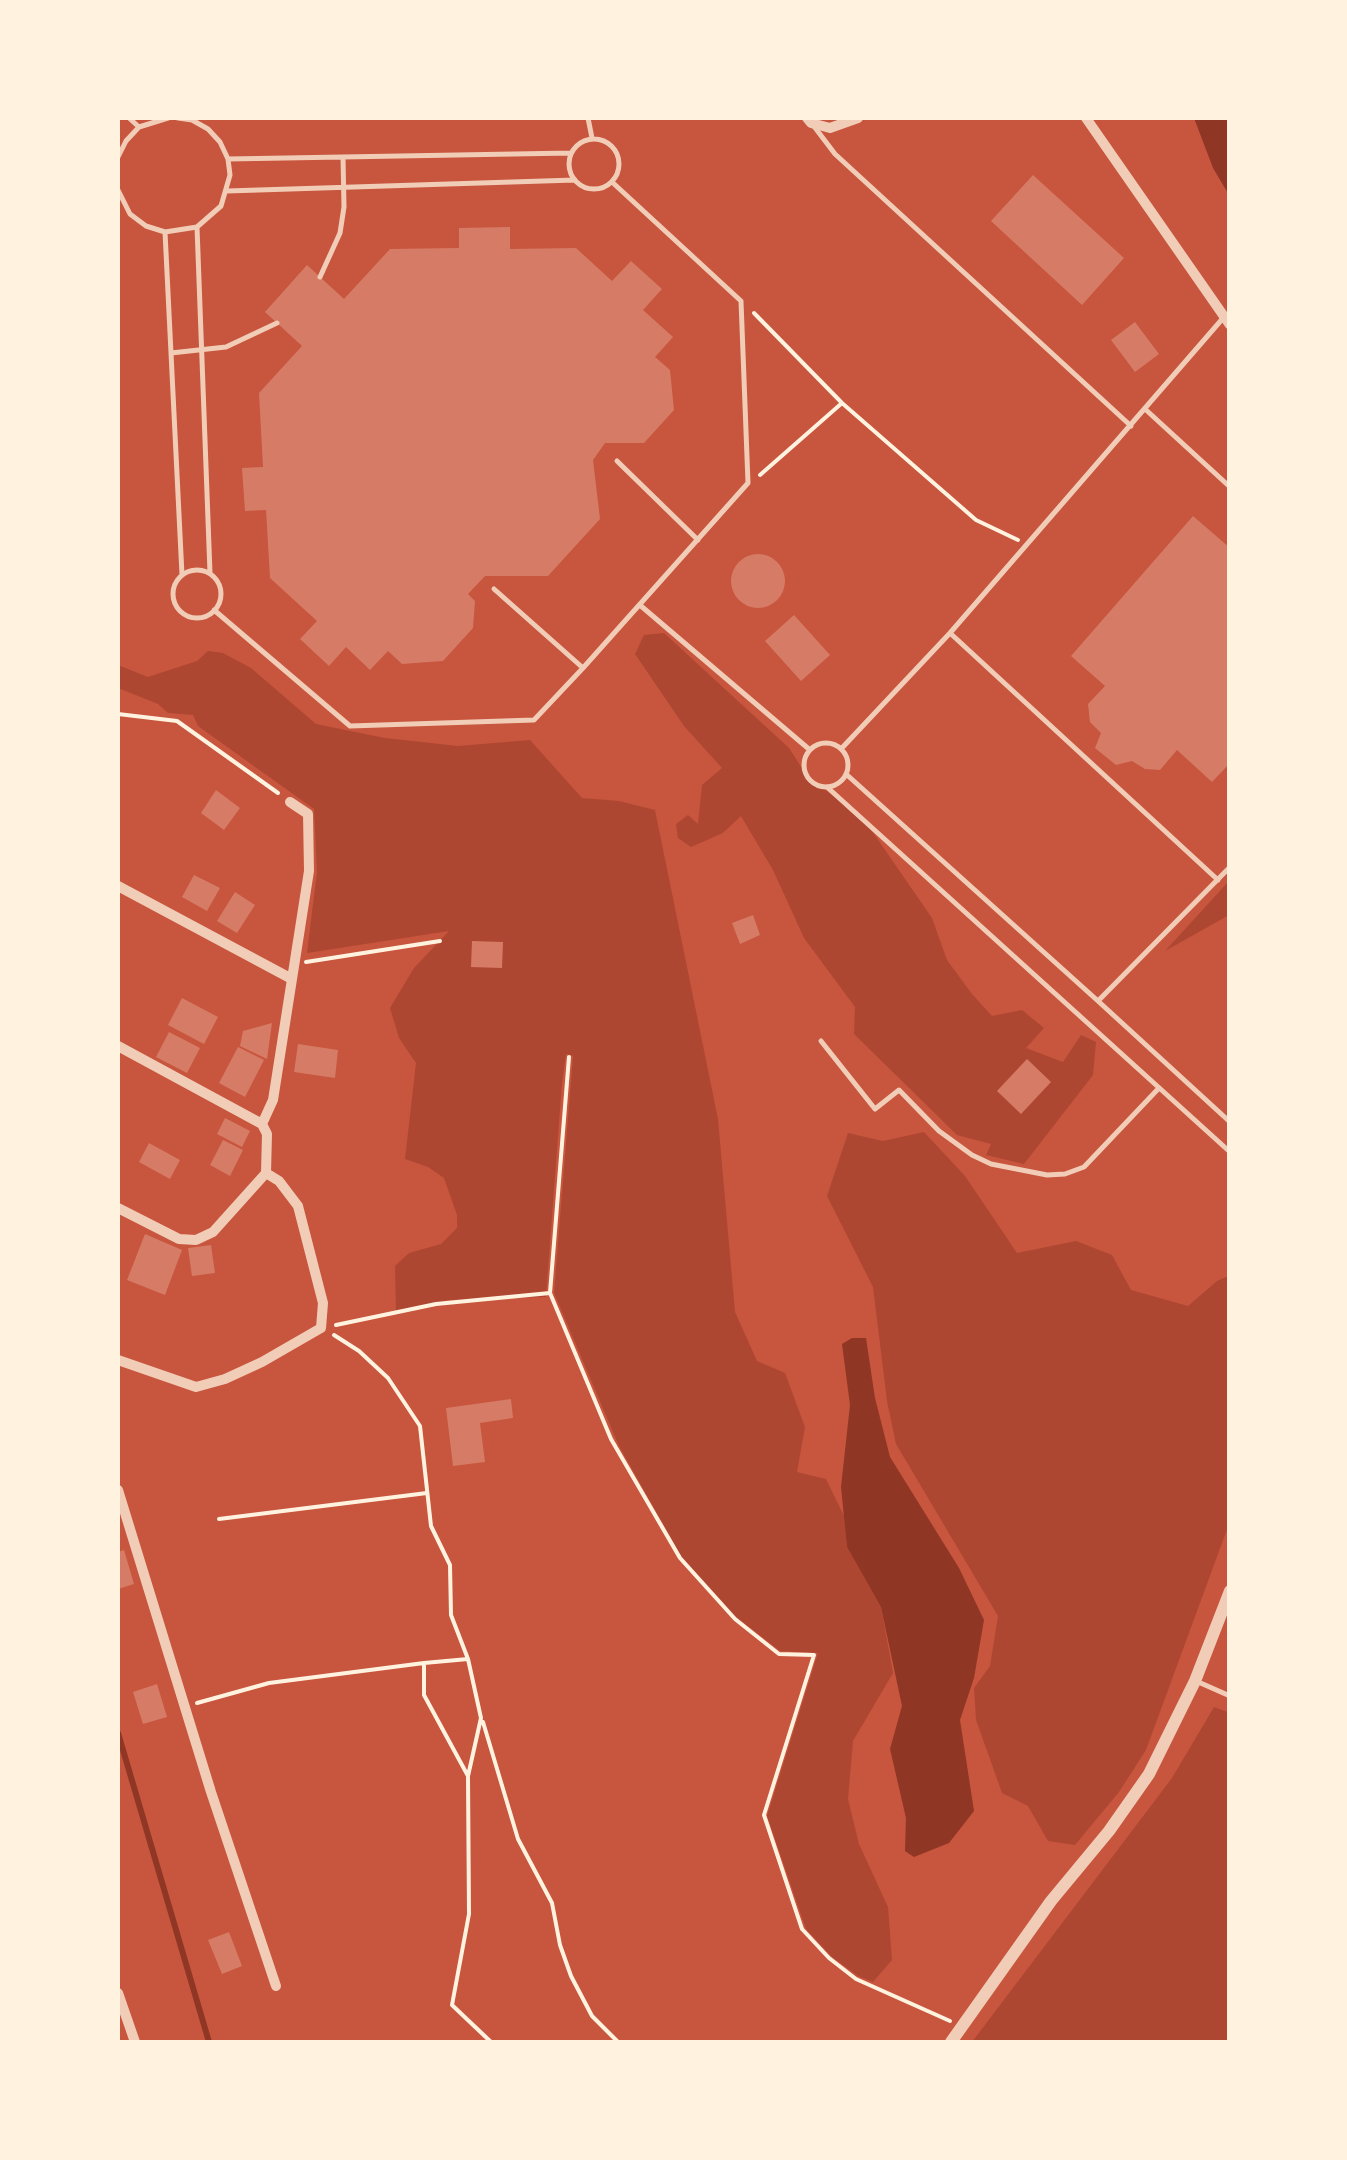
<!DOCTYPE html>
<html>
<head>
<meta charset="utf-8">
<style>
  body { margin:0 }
  #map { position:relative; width:1347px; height:2160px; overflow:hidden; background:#c8553d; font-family:Commissioner,sans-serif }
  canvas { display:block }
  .frame { position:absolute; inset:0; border:120px solid #fff3e0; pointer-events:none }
</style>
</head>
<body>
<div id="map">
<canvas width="1347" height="2160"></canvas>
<div class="frame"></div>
</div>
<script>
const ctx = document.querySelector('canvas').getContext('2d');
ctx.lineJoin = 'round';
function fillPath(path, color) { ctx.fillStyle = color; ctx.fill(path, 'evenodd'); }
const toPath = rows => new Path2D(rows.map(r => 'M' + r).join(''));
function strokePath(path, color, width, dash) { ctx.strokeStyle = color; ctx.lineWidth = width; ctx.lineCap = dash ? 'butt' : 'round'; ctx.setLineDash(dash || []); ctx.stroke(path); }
fillPath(toPath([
  [664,633,789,748,807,776,865,821,932,918,947,960,972,994,992,1016,1022,1010,1044,1028,1026,1048,1063,1062,1081,1035,1096,1042,1093,1075,1024,1164,986,1155,991,1144,957,1135,854,1034,855,1007,804,938,773,870,741,816,723,833,691,847,678,838,676,824,688,815,698,824,702,785,722,768,684,726,635,654,644,635],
  [208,651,223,653,251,668,316,724,385,738,458,746,530,740,582,798,619,801,655,810,718,1119,735,1312,757,1361,785,1373,805,1427,797,1472,826,1479,844,1516,847,1547,881,1607,893,1673,853,1741,848,1799,859,1844,888,1907,892,1960,873,1982,858,1976,832,1957,806,1929,767,1816,818,1653,780,1651,736,1617,681,1556,619,1446,554,1293,573,1056,566,1054,562,1083,546,1297,448,1300,396,1313,395,1266,409,1253,441,1244,457,1228,457,1215,444,1178,428,1167,405,1159,416,1063,399,1038,390,1008,414,968,449,931,307,953,317,872,314,809,198,726,193,715,168,713,158,704,118,688,118,665,148,677,197,661],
  [1229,881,1229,915,1165,951],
  [924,1132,965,1176,1017,1253,1076,1241,1112,1255,1131,1290,1188,1306,1217,1281,1229,1276,1229,1524,1146,1750,1119,1792,1075,1845,1048,1841,1028,1806,1002,1793,976,1720,974,1688,990,1666,998,1616,896,1444,887,1401,873,1287,827,1196,848,1133,883,1141],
  [1214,1707,1230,1713,1229,2042,972,2042,1172,1778]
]), '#ae4732');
fillPath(toPath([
  [1194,118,1229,118,1229,195,1213,168],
  [852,1338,866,1338,875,1398,890,1457,959,1568,984,1620,974,1678,960,1720,974,1811,949,1843,914,1857,905,1851,906,1818,890,1749,902,1706,881,1607,847,1547,841,1487,850,1405,842,1344]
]), '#8f3625');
strokePath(toPath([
  [118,1733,209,2042]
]), '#8f3625', 6);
fillPath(toPath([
  [1033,175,1124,258,1082,305,991,221],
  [510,227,510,249,576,248,612,281,631,261,662,289,643,310,673,337,655,357,670,370,674,410,644,443,605,443,593,460,600,519,548,576,485,576,468,594,475,601,473,628,443,661,402,664,388,651,370,670,346,647,329,666,300,639,317,621,270,578,266,510,245,511,242,468,263,467,259,393,302,346,265,312,307,265,344,299,390,249,459,248,459,228],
  [1135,322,1159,354,1135,372,1111,340],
  [1193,516,1230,548,1230,763,1212,782,1177,750,1160,770,1145,769,1132,761,1116,765,1095,748,1101,733,1090,722,1088,704,1105,686,1071,656],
  '731 581a27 27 0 1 1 54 0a27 27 0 1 1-54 0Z',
  [794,615,830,655,801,681,765,641],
  [216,790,240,808,224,830,201,813],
  [194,875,220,888,207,911,182,897],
  [235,892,255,905,237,933,217,921],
  [753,915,760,935,740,944,732,923],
  [472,941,503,942,502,968,471,967],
  [182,998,218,1017,204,1044,168,1025],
  [272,1023,267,1059,240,1046,243,1031],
  [169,1032,200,1048,187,1073,156,1057],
  [298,1044,338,1050,335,1078,294,1072],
  [238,1047,264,1060,245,1097,219,1083],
  [1027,1059,1051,1082,1021,1114,997,1091],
  [225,1118,250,1131,242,1147,217,1134],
  [223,1140,243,1150,230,1176,210,1165],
  [149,1143,180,1160,170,1179,139,1162],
  [145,1234,182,1250,165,1295,127,1280],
  [211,1245,215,1273,192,1276,188,1248],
  [511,1399,513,1418,480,1423,485,1462,453,1466,446,1408],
  [124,1550,134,1584,118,1589,118,1552],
  [157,1684,167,1717,143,1724,133,1692],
  [229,1932,242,1966,222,1974,208,1940]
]), '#d67c66');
strokePath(toPath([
  [754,313,842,403,976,520,1018,540],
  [760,475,842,403],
  [118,714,177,721,278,793],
  [306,962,440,941],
  [550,1293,611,1439,680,1558,735,1619,779,1654,814,1655,764,1815,802,1929,829,1958,856,1979,950,2021],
  [336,1325,436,1304,550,1293,569,1057],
  [334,1335,359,1351,388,1378,420,1426,431,1526,450,1565,451,1615,468,1659,481,1718,468,1776,469,1914,452,2005,491,2042],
  [219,1519,427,1493],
  [424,1663,468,1659],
  [197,1703,269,1683,424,1663,424,1695,468,1776],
  [483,1722,518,1839,552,1903,560,1945,571,1976,592,2016,618,2042]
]), '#fff3e0', 4);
strokePath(toPath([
  [129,118,139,127],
  [588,118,592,138],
  [813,125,835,154,1131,426],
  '569 164a25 25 0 1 1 50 0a25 25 0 1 1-50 0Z',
  [118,157,126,141,139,127,168,118],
  [228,159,571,153],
  [118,190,130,214,146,226,165,232,197,227,221,206,230,175,228,159,220,142,208,129,192,120,178,118],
  [227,191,575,180],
  [197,227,210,573],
  [165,232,182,575],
  [320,277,340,233,344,207,343,157],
  [171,353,226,347,277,323],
  [1145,409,1230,487],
  [617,461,698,540],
  '173 594a24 24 0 1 1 48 0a24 24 0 1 1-48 0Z',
  [494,589,583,668],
  [641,606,810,750],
  [214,610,350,726,534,720,583,668,748,483,741,301,612,182],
  [950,633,1218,880],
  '804 765a22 22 0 1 1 44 0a22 22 0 1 1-44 0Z',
  [841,749,950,633,1224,317],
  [846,774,1098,1001],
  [827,787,1230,1152],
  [1230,867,1098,1001,1230,1122],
  [821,1041,875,1109,899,1090,939,1131,972,1155,991,1164,1047,1175,1065,1174,1084,1167,1159,1088],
  [1196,1681,1230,1696]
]), '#f1ccb7', 5);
strokePath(toPath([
  [807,118,811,123,830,128,858,118],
  [1086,118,1230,325],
  [118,886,290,978],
  [118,1046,262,1124,267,1134,266,1173,279,1181,298,1206,323,1303,321,1328,262,1362,225,1379,196,1387,118,1360],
  [262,1124,273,1100,309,871,308,814,290,802],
  [118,1208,179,1239,196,1240,213,1232,266,1173],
  [118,1490,211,1792,276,1986],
  [118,1993,135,2042]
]), '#f1ccb7', 10);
strokePath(toPath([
  [951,2042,1051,1901,1109,1831,1149,1774,1195,1681,1230,1591]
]), '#f1ccb7', 12);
</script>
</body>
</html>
